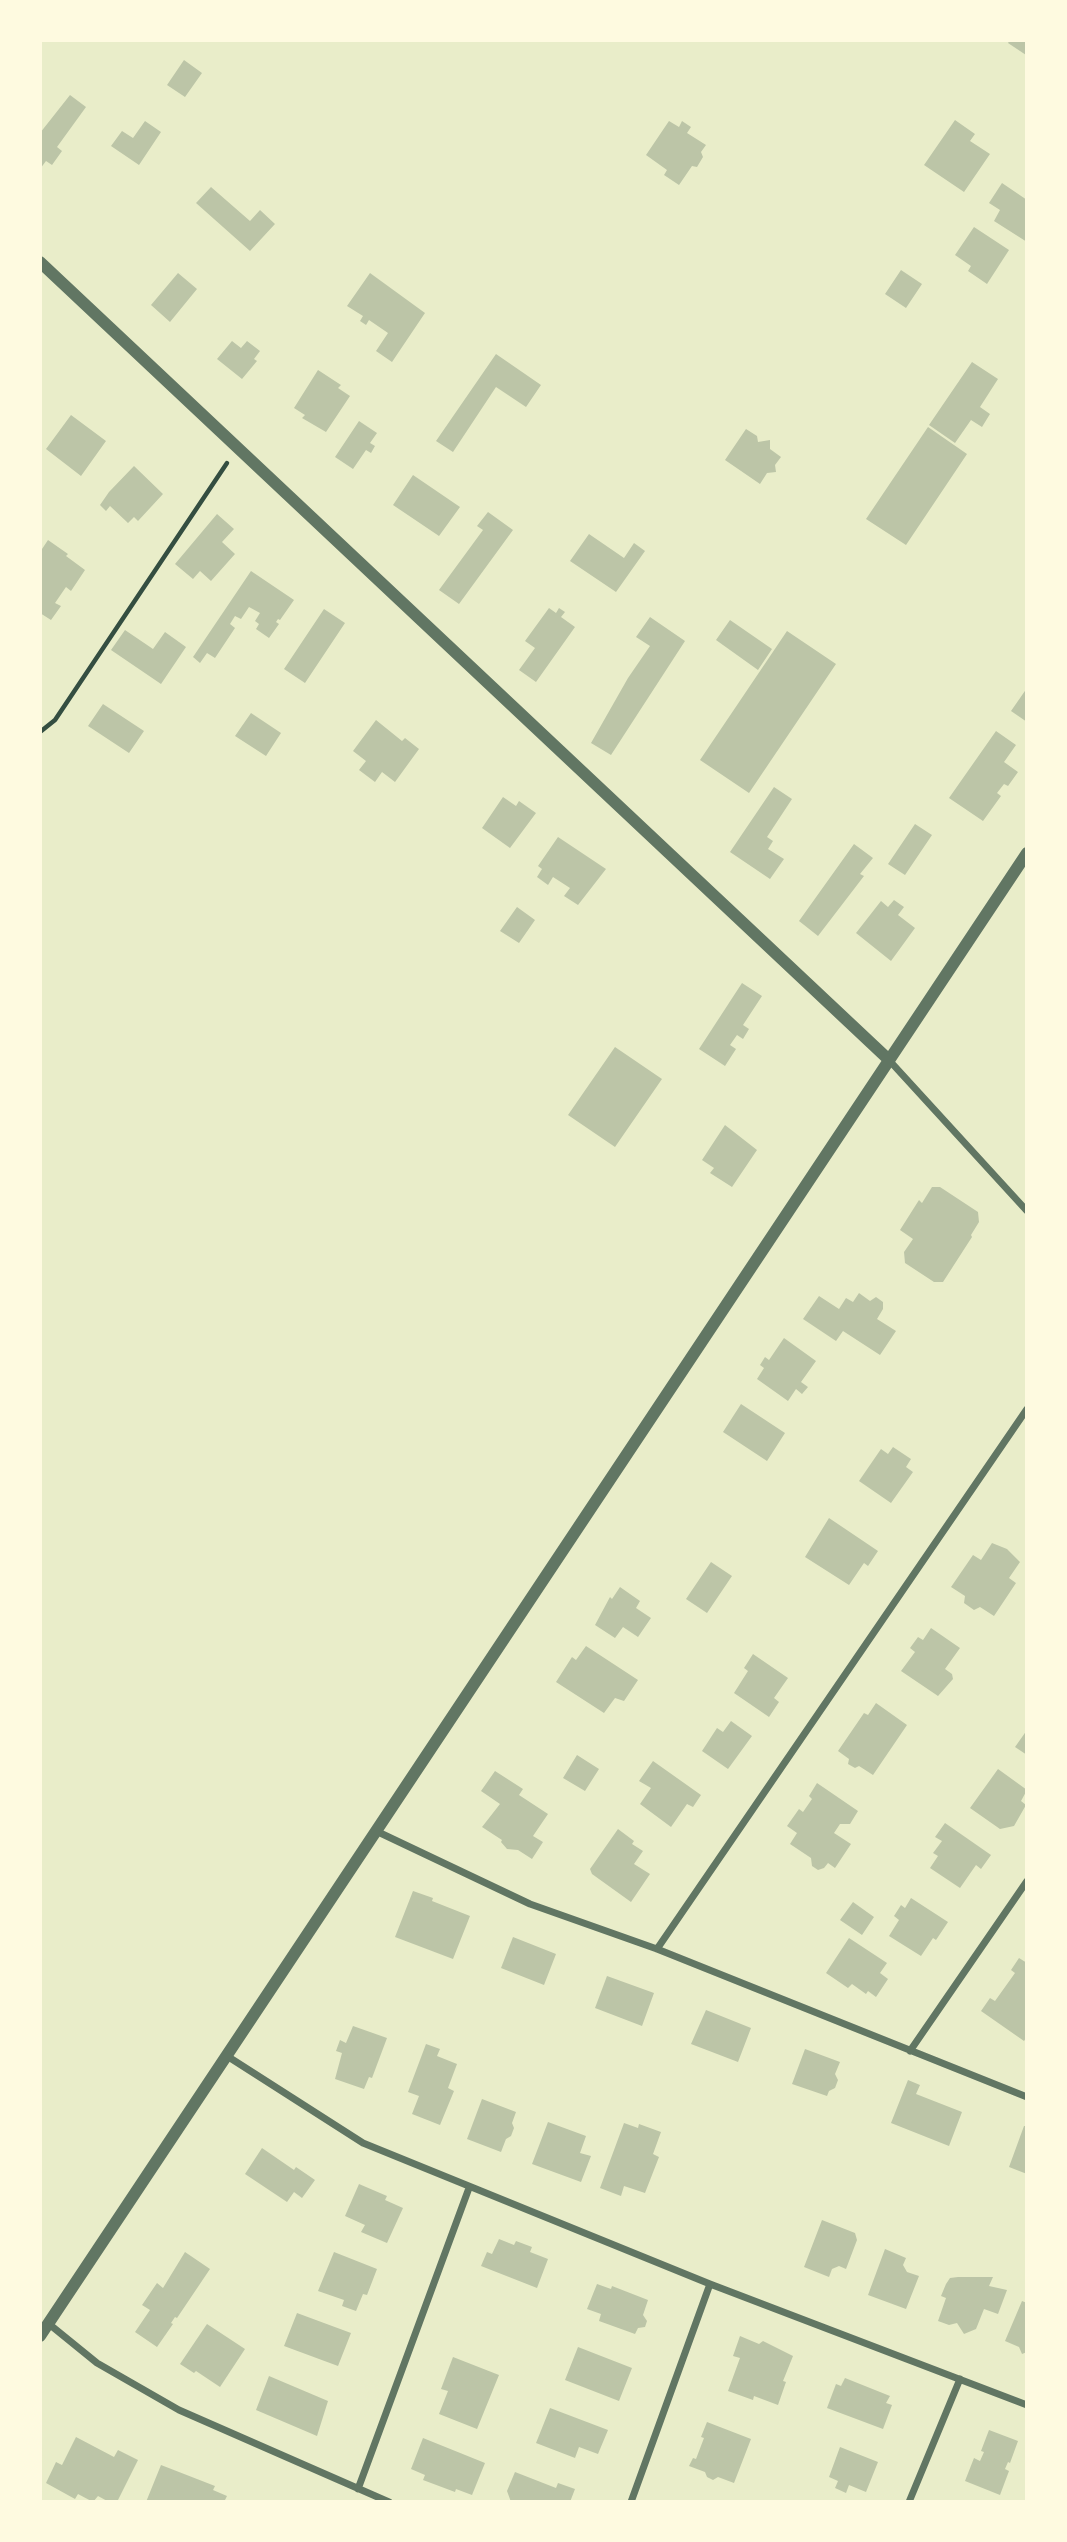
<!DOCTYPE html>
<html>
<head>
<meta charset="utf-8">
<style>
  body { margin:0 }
  #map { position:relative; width:1067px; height:2542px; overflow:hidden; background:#e9edc9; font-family:Montserrat,sans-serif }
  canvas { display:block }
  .frame { position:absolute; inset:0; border:42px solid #fefae0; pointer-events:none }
</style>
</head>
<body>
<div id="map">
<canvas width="1067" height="2542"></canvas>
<div class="frame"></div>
</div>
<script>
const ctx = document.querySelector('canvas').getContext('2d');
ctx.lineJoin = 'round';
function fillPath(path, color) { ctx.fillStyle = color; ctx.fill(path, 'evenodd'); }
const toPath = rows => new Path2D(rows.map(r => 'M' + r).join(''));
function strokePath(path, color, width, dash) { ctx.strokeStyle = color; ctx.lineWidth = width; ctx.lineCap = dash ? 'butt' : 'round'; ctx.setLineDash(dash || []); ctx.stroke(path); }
fillPath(toPath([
  [1010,40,1027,40,1026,55,1008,43],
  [184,60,202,73,185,97,167,85],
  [70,95,86,107,57,147,62,151,52,165,46,161,40,169,40,133],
  [955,120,975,134,970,141,990,154,964,192,924,165],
  [145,121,161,132,139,165,111,146,122,131,133,138],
  [669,121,679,127,682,121,691,127,687,133,706,145,701,152,703,157,697,167,692,166,679,185,664,175,667,170,646,155],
  [1002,183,1027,200,1027,242,994,221,1000,210,989,203],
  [211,187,250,221,260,210,275,224,250,251,196,203],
  [974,227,1009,250,987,284,968,271,971,266,955,255],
  [901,270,922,284,906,308,885,294],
  [178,273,197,289,170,322,151,305],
  [370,273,425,313,392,362,376,351,388,333,369,320,366,325,360,321,363,316,347,306],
  [232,341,241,348,247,341,260,351,254,359,257,361,242,379,217,359],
  [496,354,541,385,526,407,496,387,453,452,436,441],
  [972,362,998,379,980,407,990,414,982,427,971,420,955,443,929,425],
  [318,370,341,385,338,388,350,396,326,432,302,418,305,415,294,408],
  [71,415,106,441,81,476,46,449],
  [359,421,377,433,370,443,375,446,371,453,366,450,353,469,335,457],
  [928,427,967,454,906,545,866,519],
  [746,429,757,436,758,442,770,440,770,449,781,457,775,465,776,472,767,473,760,484,725,460],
  [134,466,163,494,138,521,134,517,128,523,110,506,106,511,100,505,109,492],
  [413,475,460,507,439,536,393,505],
  [488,512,513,530,459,604,439,590,483,530,477,526],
  [217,514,234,529,222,542,235,554,211,581,200,571,193,579,175,564],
  [589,534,624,558,634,543,645,551,616,592,570,561],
  [48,540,68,554,66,556,85,570,71,591,66,587,55,603,61,606,51,620,40,613,40,552],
  [251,571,294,600,280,620,278,619,276,622,279,624,269,638,256,629,259,624,255,621,260,613,249,607,241,619,235,616,230,624,235,628,215,658,207,653,200,663,193,657],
  [549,608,556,613,559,608,565,612,561,617,575,627,536,682,519,670,535,648,525,641],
  [324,609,345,623,305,683,284,669],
  [650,617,685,641,611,755,591,743,628,678,650,646,636,637],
  [730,620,772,649,758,670,716,640],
  [125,630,153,649,165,632,186,647,161,684,111,650],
  [787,631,836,664,749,793,700,760],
  [1027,688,1027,722,1011,711],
  [103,704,144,731,129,753,88,726],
  [251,713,281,733,266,756,235,736],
  [376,720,402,741,405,738,419,749,395,782,382,772,375,782,359,770,366,761,353,751],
  [996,731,1016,745,1004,762,1018,772,1008,786,1004,784,997,793,1001,796,983,821,949,798],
  [774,787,792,799,767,837,773,841,768,849,784,859,770,879,730,852],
  [503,797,516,806,519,801,536,813,510,848,482,828],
  [915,824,932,835,905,875,888,864],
  [558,837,606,869,578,905,564,896,570,888,553,877,548,885,537,877,542,869,538,866],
  [854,844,873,858,860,874,864,876,818,936,799,921],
  [894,900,904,907,898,915,915,928,891,961,856,933,881,901,888,907],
  [517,907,535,920,519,943,500,931],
  [742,983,762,996,743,1025,749,1029,743,1039,737,1035,730,1045,736,1049,725,1066,699,1049],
  [615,1047,662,1079,615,1147,568,1115],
  [725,1125,757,1150,732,1187,710,1173,714,1168,702,1160],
  [932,1187,940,1187,978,1212,979,1222,971,1235,972,1237,943,1282,934,1282,905,1263,904,1252,913,1239,900,1230,919,1200,922,1203],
  [859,1293,870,1301,876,1297,883,1302,883,1309,877,1319,896,1331,880,1355,843,1331,836,1341,803,1319,819,1296,839,1309,846,1298,853,1302],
  [784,1338,816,1361,801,1382,808,1387,802,1394,796,1389,788,1401,757,1379,764,1368,760,1365,765,1357,769,1360],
  [741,1404,785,1433,767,1461,723,1432],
  [893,1447,911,1459,906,1467,913,1472,891,1503,859,1481,881,1449,888,1454],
  [829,1518,878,1551,868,1566,864,1563,849,1585,805,1557],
  [992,1543,1007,1549,1020,1562,1009,1578,1016,1583,994,1616,980,1607,974,1610,964,1603,965,1596,951,1587,973,1555,981,1560],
  [711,1562,732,1576,707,1613,686,1599],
  [620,1587,640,1601,636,1608,651,1618,638,1637,623,1627,615,1638,595,1625,610,1597,612,1599],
  [931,1628,960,1648,945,1669,952,1674,953,1679,938,1696,901,1671,915,1652,910,1648,918,1637,923,1640],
  [586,1646,638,1680,624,1701,615,1698,604,1713,556,1682,572,1657,576,1660],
  [753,1654,788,1678,774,1698,779,1702,769,1717,734,1693,748,1671,744,1668],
  [876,1703,907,1725,873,1775,859,1766,855,1768,848,1764,849,1759,838,1751,864,1713,868,1715],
  [731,1721,752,1736,728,1769,702,1751,717,1728,723,1732],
  [1027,1730,1027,1755,1015,1747],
  [577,1755,599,1769,585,1791,563,1778],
  [653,1761,701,1795,693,1807,687,1804,671,1827,640,1804,651,1788,639,1781],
  [998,1769,1027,1790,1021,1801,1026,1805,1014,1826,1000,1829,970,1808],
  [495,1771,523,1789,519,1795,548,1814,533,1836,543,1842,532,1859,518,1850,507,1849,501,1842,502,1840,482,1827,500,1804,481,1791],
  [817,1783,858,1811,850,1824,840,1824,834,1833,851,1844,835,1868,828,1863,824,1868,818,1870,812,1866,811,1858,790,1844,797,1833,787,1826,799,1809,803,1812,812,1799,809,1796],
  [945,1823,991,1855,981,1869,976,1865,960,1888,930,1868,938,1856,933,1853,942,1841,935,1837],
  [618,1829,634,1841,632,1844,643,1851,634,1864,650,1874,631,1902,592,1874,590,1869],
  [413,1891,433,1898,432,1901,470,1916,453,1959,395,1937],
  [911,1898,948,1922,936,1940,933,1938,921,1956,889,1936,899,1920,894,1916,901,1905,905,1908],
  [853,1902,874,1917,862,1935,840,1920],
  [513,1937,556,1954,544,1985,501,1968],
  [849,1938,887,1963,880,1973,888,1979,876,1997,868,1991,866,1994,852,1984,848,1988,826,1973],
  [1019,1958,1027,1963,1027,2037,1024,2041,981,2011,990,1998,995,2001,1015,1973,1011,1970],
  [607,1976,654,1993,642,2026,595,2008],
  [706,2010,751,2028,738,2062,691,2044],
  [353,2026,387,2038,372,2078,369,2077,364,2089,335,2079,342,2053,336,2051,340,2040,346,2043],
  [426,2044,440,2049,437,2056,457,2064,448,2088,454,2091,440,2125,412,2114,419,2096,408,2092],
  [805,2049,840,2062,835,2074,838,2080,835,2088,829,2091,827,2096,792,2084],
  [908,2080,920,2085,916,2094,962,2112,949,2146,891,2123],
  [482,2099,516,2112,512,2123,514,2128,511,2136,506,2139,501,2152,467,2139],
  [548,2122,586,2136,580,2153,591,2156,581,2182,532,2164],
  [624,2123,638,2128,639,2124,661,2132,653,2154,659,2157,645,2193,624,2186,621,2196,600,2188],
  [1024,2126,1027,2126,1027,2174,1009,2167],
  [262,2148,294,2170,296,2167,315,2180,302,2198,294,2192,287,2202,245,2174],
  [359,2184,387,2196,385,2200,403,2208,387,2243,361,2232,365,2225,345,2216],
  [822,2220,855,2233,857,2240,846,2269,839,2266,832,2269,829,2277,804,2267],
  [499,2239,514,2245,516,2241,532,2247,530,2252,548,2259,537,2288,481,2266,487,2252,492,2254],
  [885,2249,906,2258,903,2265,907,2272,919,2276,906,2309,868,2295],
  [185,2252,210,2269,177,2318,175,2317,171,2323,173,2324,157,2347,135,2332,150,2310,142,2305,157,2283,163,2288],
  [334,2252,377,2269,367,2295,363,2294,356,2311,342,2306,344,2300,318,2291],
  [958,2277,993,2277,989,2286,1007,2290,998,2314,984,2309,976,2329,964,2334,957,2323,949,2325,938,2321,946,2298,941,2296,946,2284,950,2278],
  [597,2284,611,2289,612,2286,648,2300,643,2315,647,2321,645,2327,638,2328,635,2334,599,2321,601,2314,587,2309],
  [1022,2301,1027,2303,1027,2352,1022,2354,1019,2347,1005,2341],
  [297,2313,351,2333,338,2366,284,2346],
  [207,2324,245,2349,220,2387,196,2371,194,2373,180,2364],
  [740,2336,759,2344,763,2341,793,2356,783,2381,786,2382,778,2405,754,2396,753,2400,728,2391,740,2358,733,2356],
  [578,2347,632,2368,619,2401,565,2380],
  [453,2357,499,2375,477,2429,439,2414,448,2391,441,2389],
  [269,2376,328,2401,317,2436,256,2410],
  [845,2378,890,2396,886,2403,892,2405,883,2429,827,2408,836,2384,841,2386],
  [550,2408,608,2430,598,2454,579,2447,575,2458,536,2443],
  [707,2422,751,2439,734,2483,718,2477,713,2480,707,2477,705,2472,689,2466,693,2458,696,2459,704,2438,701,2437],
  [989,2430,1018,2441,1010,2463,1008,2462,1005,2469,1009,2471,1000,2495,965,2481,974,2458,980,2461,984,2452,981,2451],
  [76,2437,114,2457,118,2450,138,2460,117,2502,109,2502,98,2496,93,2502,78,2494,75,2499,46,2483,56,2462,62,2465],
  [423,2438,485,2463,472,2495,456,2489,455,2492,423,2480,425,2475,411,2469],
  [840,2447,878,2462,866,2492,849,2485,846,2493,835,2488,838,2481,829,2477],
  [161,2465,215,2486,213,2490,227,2496,224,2502,146,2502],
  [515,2472,556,2488,558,2483,575,2489,570,2502,511,2502,507,2491]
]), '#bcc5a7');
strokePath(toPath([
  [40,732,55,720,227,463]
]), '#344e41', 4.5);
strokePath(toPath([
  [888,1059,1027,1211],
  [376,1831,530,1904,657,1949,1027,2097],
  [657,1949,1027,1409],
  [910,2051,1027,1881],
  [227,2056,363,2143,710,2284,1027,2405],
  [49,2324,97,2363,179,2410,389,2502],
  [358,2489,469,2188],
  [631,2502,710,2284],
  [909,2502,960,2379]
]), '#617663', 7);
strokePath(toPath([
  [40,262,888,1059],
  [40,2336,1027,853]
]), '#617663', 12);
</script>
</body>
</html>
